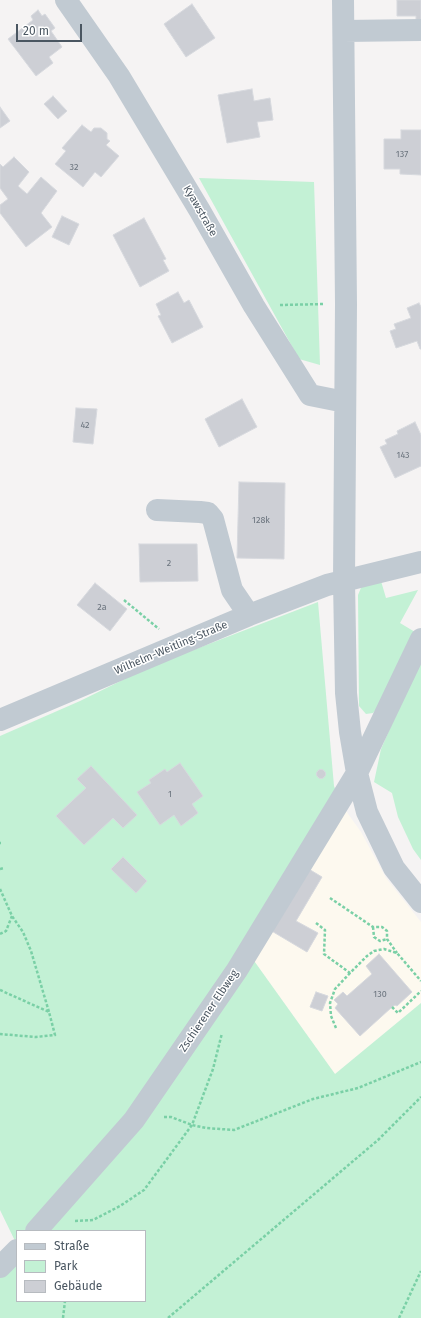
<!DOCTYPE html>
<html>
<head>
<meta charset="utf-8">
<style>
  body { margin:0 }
  #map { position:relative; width:421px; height:1318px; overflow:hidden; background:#f5f3f3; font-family:"Fira Sans",sans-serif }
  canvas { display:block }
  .legend { position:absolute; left:16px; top:1230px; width:130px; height:72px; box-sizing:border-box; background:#fff; border:1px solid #b7bbc0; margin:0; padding:5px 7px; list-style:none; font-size:12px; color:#4a5661 }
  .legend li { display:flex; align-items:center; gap:8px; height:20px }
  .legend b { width:20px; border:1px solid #b7bbc0 }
  .scale { position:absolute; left:16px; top:24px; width:66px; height:18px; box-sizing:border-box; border:2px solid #4a5661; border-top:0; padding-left:5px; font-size:12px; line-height:14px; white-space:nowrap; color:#4a5661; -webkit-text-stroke:3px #fff; paint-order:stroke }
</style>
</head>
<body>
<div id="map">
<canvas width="421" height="1318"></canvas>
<ul class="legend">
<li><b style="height:5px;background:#c1cad2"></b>Straße</li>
<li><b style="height:11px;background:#c3f1d5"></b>Park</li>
<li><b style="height:11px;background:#cdcfd5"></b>Gebäude</li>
</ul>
<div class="scale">20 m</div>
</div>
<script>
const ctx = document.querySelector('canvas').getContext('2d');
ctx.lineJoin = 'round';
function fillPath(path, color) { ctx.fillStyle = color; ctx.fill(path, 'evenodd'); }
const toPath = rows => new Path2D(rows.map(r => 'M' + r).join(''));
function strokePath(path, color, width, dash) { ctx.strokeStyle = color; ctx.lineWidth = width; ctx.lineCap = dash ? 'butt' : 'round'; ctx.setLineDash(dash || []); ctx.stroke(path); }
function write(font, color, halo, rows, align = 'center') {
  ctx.font = font + ' "Fira Sans",sans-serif'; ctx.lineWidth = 3; ctx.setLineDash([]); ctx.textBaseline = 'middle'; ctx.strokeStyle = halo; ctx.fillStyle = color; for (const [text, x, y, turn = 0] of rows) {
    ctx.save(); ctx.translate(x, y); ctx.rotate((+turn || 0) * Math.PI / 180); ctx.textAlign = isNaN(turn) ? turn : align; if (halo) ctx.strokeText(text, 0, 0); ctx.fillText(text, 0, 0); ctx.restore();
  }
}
fillPath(toPath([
  [341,804,361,832,386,878,421,922,421,1003,335,1074,252,958]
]), '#fdf9ef');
fillPath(toPath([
  [199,178,314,182,320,365,299,359],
  [381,581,386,598,418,590,400,623,415,632,378,707,373,713,366,714,359,706,358,595,363,583],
  [318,602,334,786,341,804,252,958,335,1074,421,1003,421,1318,0,1318,0,1274,17,1258,17,1301,145,1301,145,1231,17,1231,17,1245,0,1210,0,736,80,701,149,667],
  [421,657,421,860,413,849,398,817,392,793,374,782,381,749]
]), '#c3f1d5');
const building = toPath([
  [397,0,421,0,421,23,416,23,416,16,397,16,397,0],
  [192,4,215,38,186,57,164,24,192,4],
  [38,10,42,16,45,14,55,28,51,31,62,47,49,57,53,63,36,76,8,39,33,20,31,16,38,10],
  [252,89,254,101,270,98,273,120,257,122,260,137,227,143,218,95,252,89],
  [53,96,67,111,58,119,44,104,53,96],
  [0,107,10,121,0,128,0,107],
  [82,125,91,132,94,128,101,128,107,133,107,139,110,141,106,145,119,156,101,177,95,172,83,187,55,164,66,151,62,148,82,125],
  [401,130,421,130,421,175,400,174,400,169,384,169,384,139,401,139,401,130],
  [14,157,29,172,18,186,27,194,41,177,57,191,41,213,52,227,26,247,0,213,0,205,8,199,0,188,0,164,3,167,14,157],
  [62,216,79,224,69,245,52,237,62,216],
  [144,218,166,259,163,260,169,271,140,287,113,235,144,218],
  [178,292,184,303,189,300,203,327,172,343,158,316,161,315,156,304,178,292],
  [419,303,421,307,421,349,420,349,417,341,396,348,390,331,396,329,394,324,411,318,407,308,419,303],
  [242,399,257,427,219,447,205,419,242,399],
  [76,408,97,409,93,444,73,442,76,408],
  [415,422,421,435,421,466,395,478,380,447,387,444,385,440,398,434,397,431,415,422],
  [239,482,285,483,284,559,237,558,239,482],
  [139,544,197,544,198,581,140,582,139,544],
  [95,583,127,609,110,631,77,605,95,583],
  [180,763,203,796,192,804,198,813,181,826,174,815,160,825,137,792,151,783,149,780,165,769,167,772,180,763],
  [91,766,137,815,123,828,113,818,84,845,56,816,86,788,77,779,91,766],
  '316.5 774a4.5 4.5 0 1 1 9 0a4.5 4.5 0 1 1-9 0Z',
  [123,857,147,881,136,893,111,869,123,857],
  [307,868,322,877,296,921,318,933,307,952,270,930,307,868],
  [379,954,412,992,397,1006,395,1005,392,1007,360,1036,335,1008,338,1004,334,1000,343,992,347,996,372,974,366,966,379,954],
  [316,992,328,996,322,1011,310,1007,316,992]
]);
fillPath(building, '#cdcfd5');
strokePath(building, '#d7d9de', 1);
strokePath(toPath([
  [280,305,325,304],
  [124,600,159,629],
  [0,843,1,843],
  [0,869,4,868],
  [0,889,12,916,23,932,31,951,49,1012],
  [330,898,373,927,382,927,387,931,387,939,397,953],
  [316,923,325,930,324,954,350,973,367,956,374,951,384,949,397,953,421,981],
  [373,927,374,937,380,941,387,939],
  [0,934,6,931,12,916],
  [0,990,49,1012,55,1035,36,1037,0,1034],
  [392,1007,398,1013,421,991],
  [336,1028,331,1016,330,1003,335,989,350,973],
  [164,1117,171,1117,192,1125,206,1128,234,1130,313,1099,358,1088,421,1062],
  [75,1221,93,1220,120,1206,144,1190,192,1125,213,1069,222,1033],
  [63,1318,65,1301],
  [168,1318,378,1140,421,1097],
  [399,1318,421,1271]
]), '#7ad0a6', 2.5, [3, 2]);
strokePath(toPath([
  [66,0,119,76,200,211,254,306,310,395,345,402],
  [343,0,346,304,344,581,346,693,350,732,357,773,367,812,394,868,421,902],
  [344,31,421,30],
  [157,510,200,512,208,513,213,519,232,590,249,615],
  [0,720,249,615,327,585,421,562],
  [36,1231,134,1120,237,970,357,773,421,639],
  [0,1267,17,1250]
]), '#c1cad2', 22);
write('9px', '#6b747e', null, [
  ["137",402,154],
  ["32",74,167],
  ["42",85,425],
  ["143",403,455],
  ["128k",261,520],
  ["2",169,563],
  ["2a",102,607],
  ["1",170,794],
  ["130",380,994]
]);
write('11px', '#4a5661', '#fff', [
  ["Kyawstraße",200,211,60],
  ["Wilhelm-Weitling-Straße",171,648,-23],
  ["Zschierener Elbweg",209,1011,-56]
]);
</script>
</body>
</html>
